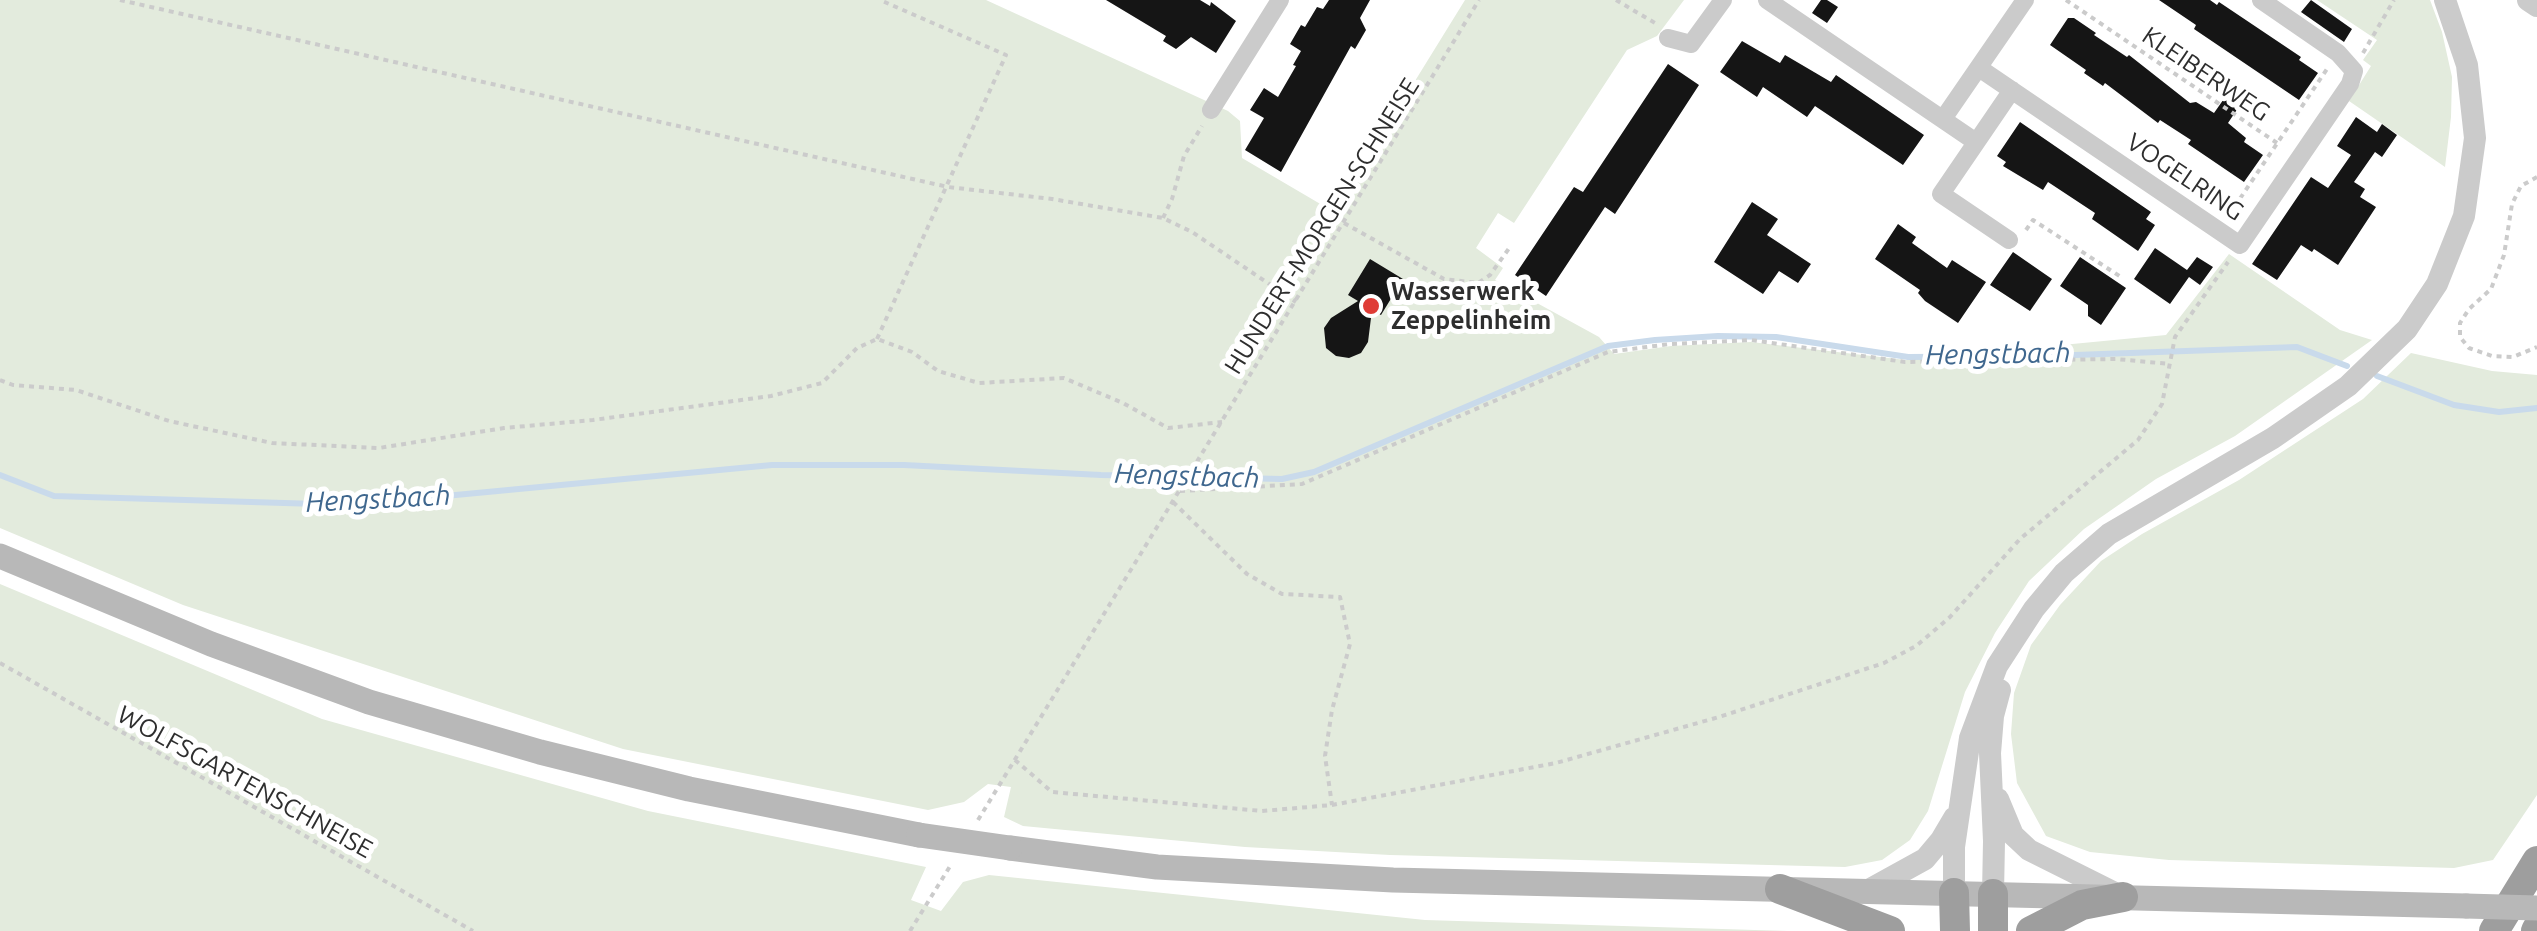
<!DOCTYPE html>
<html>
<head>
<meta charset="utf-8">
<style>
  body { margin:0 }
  canvas { display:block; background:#fff }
</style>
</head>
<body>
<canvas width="2537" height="931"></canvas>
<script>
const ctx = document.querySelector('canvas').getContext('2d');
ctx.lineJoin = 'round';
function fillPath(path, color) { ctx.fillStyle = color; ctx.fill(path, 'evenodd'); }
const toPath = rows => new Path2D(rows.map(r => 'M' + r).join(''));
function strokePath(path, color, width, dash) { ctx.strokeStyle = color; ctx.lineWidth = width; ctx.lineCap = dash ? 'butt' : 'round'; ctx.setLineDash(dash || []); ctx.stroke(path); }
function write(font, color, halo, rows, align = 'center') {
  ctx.font = font + ' Ubuntu,sans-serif'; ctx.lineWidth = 10; ctx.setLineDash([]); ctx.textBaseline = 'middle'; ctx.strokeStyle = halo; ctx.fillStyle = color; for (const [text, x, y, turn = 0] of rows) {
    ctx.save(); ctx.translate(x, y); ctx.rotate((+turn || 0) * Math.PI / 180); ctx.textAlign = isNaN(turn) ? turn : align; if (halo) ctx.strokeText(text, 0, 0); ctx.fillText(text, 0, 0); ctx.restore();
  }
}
fillPath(toPath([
  [0,0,986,0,1228,111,1240,121,1242,158,1334,212,1465,0,1684,0,1657,36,1627,50,1514,223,1498,213,1476,248,1503,268,1495,280,1599,337,1614,354,1671,346,1751,342,1906,360,2166,335,2229,254,2340,330,2372,340,2235,436,2156,479,2084,529,2029,581,1995,633,1965,692,1928,811,1910,840,1882,860,1845,867,1390,855,1245,847,1023,826,1004,817,1011,787,988,784,964,802,928,810,623,749,183,605,0,528],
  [2317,0,2430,0,2442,32,2452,77,2451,117,2445,167,2349,101,2371,66,2363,60,2377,40],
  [2411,353,2492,371,2537,375,2537,795,2493,860,2454,868,2169,860,2090,852,2046,836,2017,783,2011,734,2014,693,2031,645,2060,605,2101,561,2142,534,2239,480,2363,399],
  [0,584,322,719,648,811,926,867,911,900,941,911,963,882,989,875,1425,920,1788,931,0,931]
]), '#e3ebdd');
strokePath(toPath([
  [2377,376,2454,405,2499,412,2537,408],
  [0,475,54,496,350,505,772,465,904,465,1101,475,1282,479,1314,472,1608,346,1655,340,1718,336,1776,337,1908,357,2047,356,2297,347,2347,366]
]), '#c9daeb', 6);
fillPath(toPath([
  [1106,0,1200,0,1210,6,1211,2,1236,21,1216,53,1191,37,1176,49,1163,41,1166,36],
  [1329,0,1370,0,1360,18,1366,30,1355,49,1351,46,1281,172,1245,150,1264,118,1250,110,1264,88,1278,97,1296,66,1293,65,1301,51,1290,44,1301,25,1305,27,1317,7,1323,9],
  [1821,0,1827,0,1838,7,1827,23,1812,13],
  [2159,0,2210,0,2217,5,2219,2,2301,57,2299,60,2318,73,2299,100,2194,29,2196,25],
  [2311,0,2352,29,2344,42,2301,12],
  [2068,18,2074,18,2096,33,2094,35,2127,57,2129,55,2190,103,2196,102,2214,113,2228,93,2242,102,2228,123,2246,138,2244,142,2263,155,2244,182,2188,144,2191,140,2160,120,2158,123,2105,83,2103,86,2084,73,2086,70,2050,45],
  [1742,41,1780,63,1785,55,1831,82,1836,75,1924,135,1903,165,1815,106,1807,117,1763,87,1757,97,1720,72],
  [1668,64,1699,85,1615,214,1605,207,1546,296,1515,275,1574,187,1583,192],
  [2356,117,2377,132,2382,124,2397,135,2382,157,2375,152,2354,182,2365,189,2360,197,2376,207,2338,265,2314,249,2312,252,2301,245,2277,280,2252,264,2311,177,2328,188,2351,155,2337,146],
  [2020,122,2151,212,2146,219,2155,225,2138,251,2092,219,2095,213,2048,182,2043,190,2003,166,2006,162,1997,156],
  [1752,202,1778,219,1767,235,1811,264,1798,283,1779,271,1763,294,1714,262],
  [1898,224,1916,237,1912,243,1947,268,1952,260,1986,282,1958,323,1925,301,1918,293,1920,290,1875,259],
  [2155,248,2187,270,2197,257,2213,267,2200,285,2189,277,2170,304,2134,279],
  [2013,252,2052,279,2030,311,1990,285],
  [2080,257,2126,288,2101,325,2088,316,2088,305,2060,286],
  [1370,259,1403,279,1381,315,1372,310,1368,342,1361,353,1349,358,1336,356,1326,348,1324,328,1331,318,1358,301,1348,295]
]), '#151515');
strokePath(toPath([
  [120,0,948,187,1052,199,1163,218,1192,232,1296,302],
  [1616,0,1655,23],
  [2066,0,2277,143],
  [2363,53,2394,0],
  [2537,177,2521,186,2512,204,2504,255,2491,289,2469,309,2460,323,2460,337,2469,348,2492,356,2513,357,2537,347],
  [2229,215,2327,69],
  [1163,218,1172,199,1184,156,1202,126],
  [1344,223,1444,279,1478,283,1490,275,1510,247],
  [2026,230,2033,220,2121,277],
  [877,339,1006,55,880,0],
  [0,380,13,385,76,390,169,421,272,443,379,448,504,428,593,420,771,396,822,383,857,348,877,339,912,352,938,371,979,383,1064,378,1123,403,1168,428,1222,422],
  [1180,491,1302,484,1608,352,1670,344,1751,340,1905,362,2116,359,2170,364],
  [1173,502,1247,574,1282,594,1340,597,1350,644,1332,710,1325,756,1332,805],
  [0,663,473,931],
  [1015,760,1052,792,1262,811,1332,805,1556,763,1719,717,1884,663,1916,646,1950,617,2020,539,2138,440,2162,404,2175,337,2228,262],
  [978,820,1479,0],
  [910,931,952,863]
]), '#cbcbcb', 4, [5, 5]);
strokePath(toPath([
  [1767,0,1976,142],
  [1668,38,1691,44,1723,0],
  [1979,68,2240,245,2350,84,2354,71,2338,53,2261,0],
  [1211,110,1280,0],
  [1943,119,2025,0],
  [2009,240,1941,194,2012,90]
]), '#cbcbcb', 18);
strokePath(toPath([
  [2528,0,2537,6],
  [1998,799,2013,835,2029,850,2121,896],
  [1867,891,1925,859,1941,840,1954,818],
  [1954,893,1954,847,1970,738,1997,666,2034,609,2064,573,2109,534,2273,438,2348,386,2407,329,2437,284,2464,216,2475,138,2467,65,2445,0],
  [1993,894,1994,841,1990,753,1993,716,2000,690]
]), '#cbcbcb', 22);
strokePath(toPath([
  [0,556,211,644,369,702,540,752,689,789,919,835],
  [1010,848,1157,867,1393,880,2466,906]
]), '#b8b8b8', 25);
strokePath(toPath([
  [1780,889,1890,931],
  [1954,893,1955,931],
  [1993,894,1993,931],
  [2031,931,2082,905,2123,897],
  [2494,931,2537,861],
  [2536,931,2537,929]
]), '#9e9e9e', 30);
strokePath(toPath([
  [919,835,1010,848],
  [2466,906,2537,908]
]), '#b8b8b8', 25);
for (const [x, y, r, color] of [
  [1371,306,10,"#df3c36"]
]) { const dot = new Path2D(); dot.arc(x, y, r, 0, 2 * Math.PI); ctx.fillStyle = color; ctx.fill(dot); strokePath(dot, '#fff', 4); }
write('25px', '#2e2e2e', '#fff', [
  ["KLEIBERWEG",2206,74,34],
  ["VOGELRING",2185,177,34],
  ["HUNDERT-MORGEN-SCHNEISE",1322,226,-58],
  ["WOLFSGARTENSCHNEISE",245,782,29]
]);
write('bold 25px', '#2e2e2e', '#fff', [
  ["Wasserwerk",1391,292],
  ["Zeppelinheim",1391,321]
], 'left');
write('italic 28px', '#3f678e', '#fff', [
  ["Hengstbach",1998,354,-1],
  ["Hengstbach",1187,476,2],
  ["Hengstbach",378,499,-3]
]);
</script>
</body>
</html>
